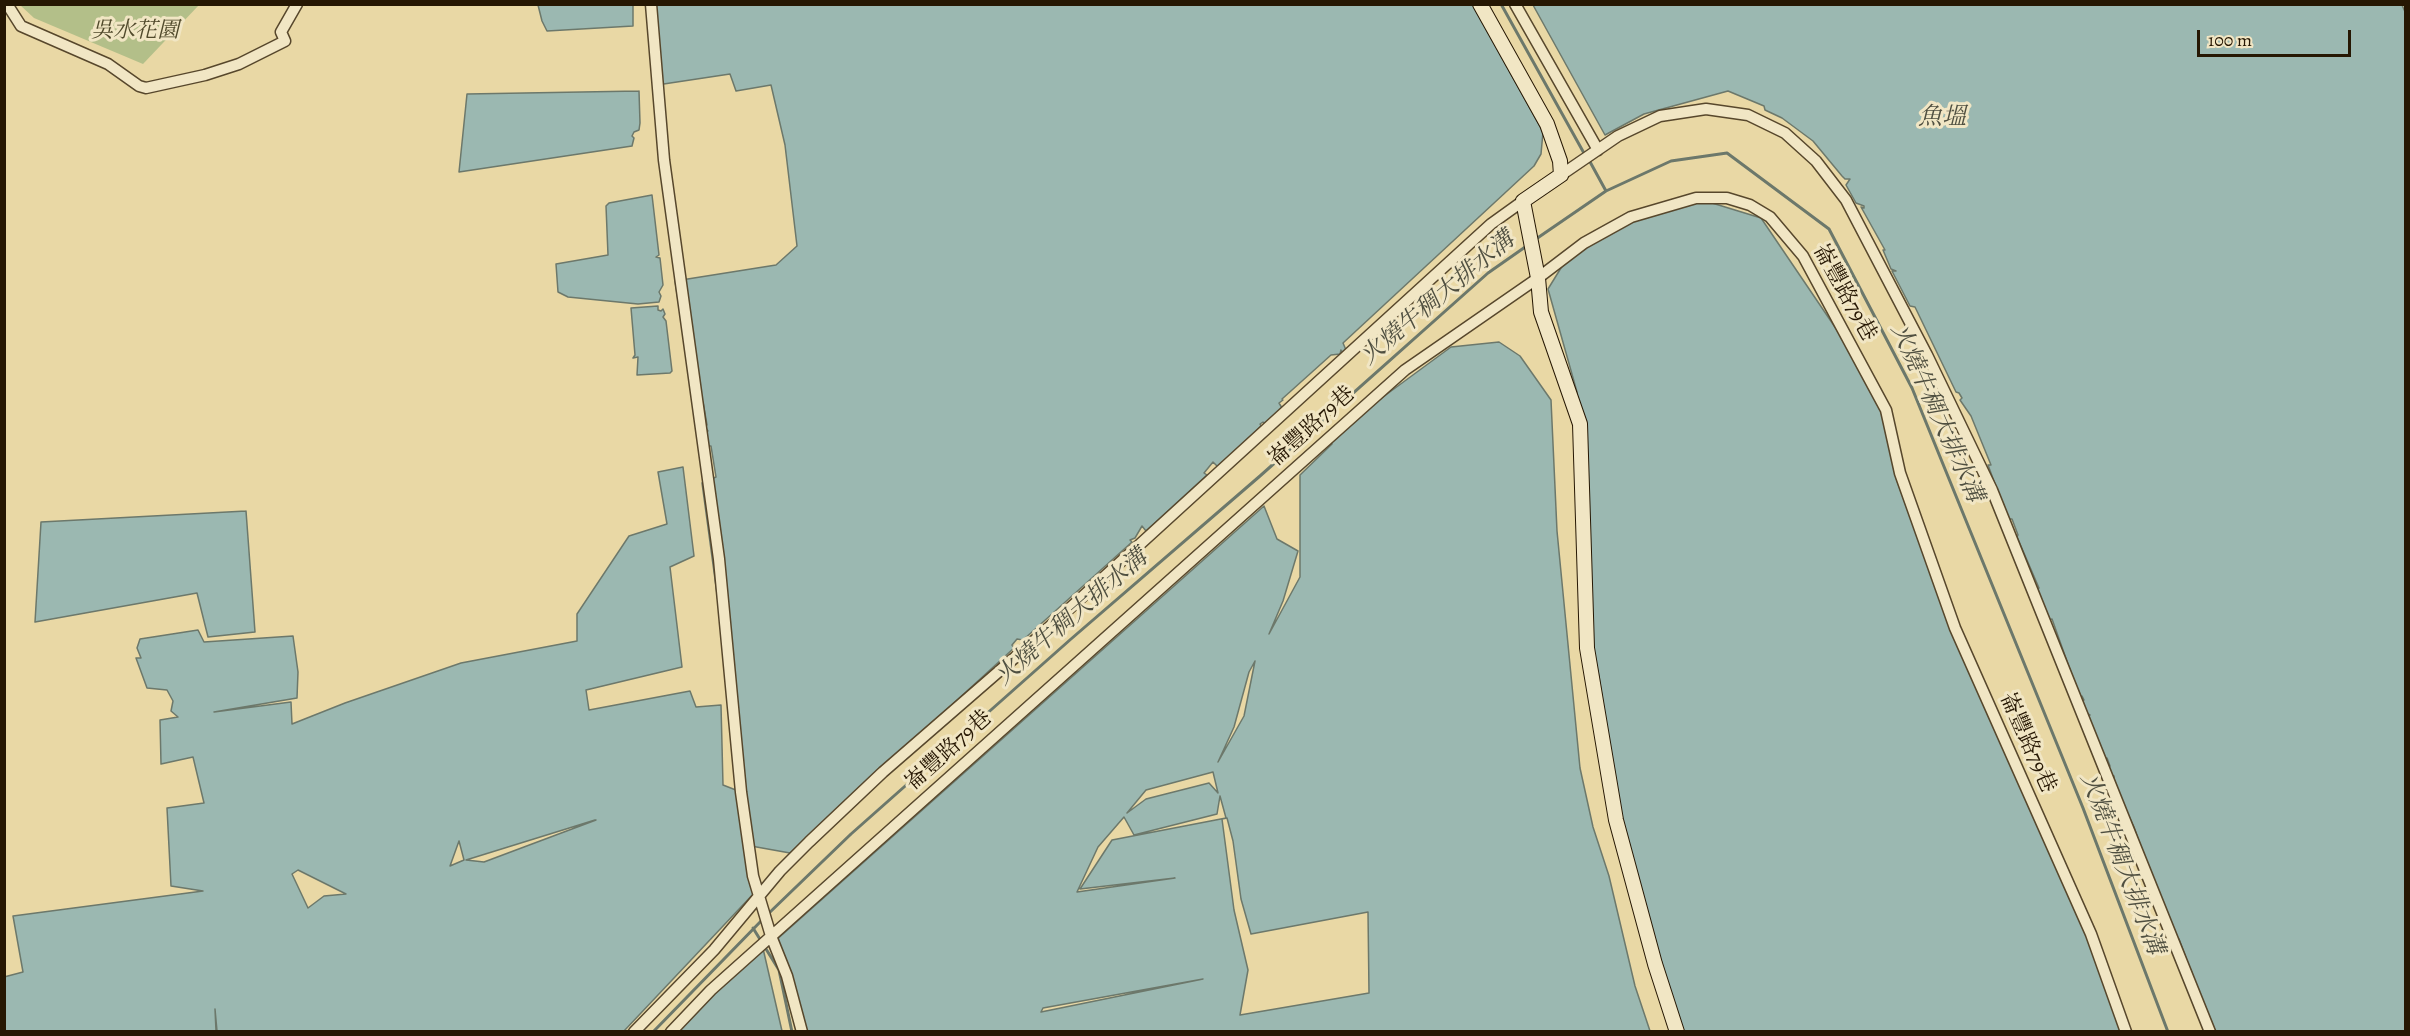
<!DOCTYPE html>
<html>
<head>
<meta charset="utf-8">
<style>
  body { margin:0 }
  #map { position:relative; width:2410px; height:1036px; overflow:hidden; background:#e9d8a5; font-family:Alegreya,serif }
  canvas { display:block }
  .frame { position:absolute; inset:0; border:6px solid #261703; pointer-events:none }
  .scale { position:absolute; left:2197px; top:30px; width:154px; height:27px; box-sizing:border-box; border:3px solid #261703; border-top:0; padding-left:8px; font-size:18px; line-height:21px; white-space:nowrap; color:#261703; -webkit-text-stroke:4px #f1e6c4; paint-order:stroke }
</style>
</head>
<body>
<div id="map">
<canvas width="2410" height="1036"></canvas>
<div class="frame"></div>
<div class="scale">100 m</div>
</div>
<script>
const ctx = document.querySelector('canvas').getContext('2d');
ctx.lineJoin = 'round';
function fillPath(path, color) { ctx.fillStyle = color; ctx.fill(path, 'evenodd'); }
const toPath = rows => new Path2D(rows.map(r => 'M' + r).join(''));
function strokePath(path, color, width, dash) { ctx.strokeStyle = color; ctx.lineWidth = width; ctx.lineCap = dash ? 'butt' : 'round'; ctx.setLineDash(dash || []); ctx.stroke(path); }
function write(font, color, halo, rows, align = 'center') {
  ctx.font = font + ' Alegreya,"Noto Serif TC",serif'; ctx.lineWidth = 6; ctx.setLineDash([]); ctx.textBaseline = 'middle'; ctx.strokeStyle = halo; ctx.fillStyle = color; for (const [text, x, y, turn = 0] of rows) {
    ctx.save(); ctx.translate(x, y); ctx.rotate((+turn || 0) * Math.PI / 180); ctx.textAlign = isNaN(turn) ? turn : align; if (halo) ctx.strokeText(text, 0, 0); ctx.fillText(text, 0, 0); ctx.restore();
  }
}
fillPath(toPath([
  [20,5,199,5,143,64,34,18]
]), '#b3bf89');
const water = toPath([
  [538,5,633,5,633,26,547,31,542,21,538,5],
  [649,5,1473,5,1543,132,1541,154,1534,166,1343,343,1346,350,1342,352,1341,350,1340,354,1331,355,1282,399,1283,400,1279,403,1282,408,1265,424,1263,422,1260,424,1261,426,1218,467,1213,462,1204,473,1207,475,1146,531,1142,526,1135,538,1130,540,1132,542,1023,640,1017,639,1012,645,1014,648,790,853,751,846,702,483,716,477,711,446,708,446,705,432,708,431,704,426,707,425,703,402,694,402,675,281,776,265,797,246,785,145,771,85,736,91,730,74,657,85,649,5],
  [1533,5,2402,5,2406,14,2405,1031,2211,1031,2191,970,2187,967,2186,958,2179,939,2172,938,2134,827,2110,777,2114,778,2114,776,2109,775,2104,764,2110,766,2107,758,2101,759,2085,714,2090,715,2084,712,2081,701,2084,700,2082,696,2080,698,2052,619,2049,620,2037,590,2039,588,2017,537,2018,535,2012,519,2008,519,1988,465,1991,465,1971,416,1960,400,1962,398,1959,393,1956,392,1915,307,1910,306,1892,271,1896,271,1891,269,1883,250,1885,250,1861,207,1864,208,1864,206,1856,203,1846,185,1850,179,1845,179,1842,176,1813,141,1782,118,1765,110,1764,106,1728,91,1644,114,1605,135,1533,5],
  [639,91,640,123,639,130,634,132,632,136,634,138,632,146,459,172,467,94,639,91],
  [652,195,659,255,656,257,660,258,663,285,659,292,661,296,659,302,638,304,568,297,558,292,556,264,608,255,606,206,609,203,652,195],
  [1699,199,1761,218,1841,336,1884,415,1896,478,1940,598,2081,920,2121,1031,1677,1031,1629,867,1598,671,1586,673,1579,547,1577,392,1548,289,1569,255,1646,210,1699,199],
  [658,306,658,310,661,311,663,309,665,314,663,317,666,321,672,371,670,373,637,375,638,357,633,358,635,355,631,308,658,306],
  [1499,342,1520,356,1551,400,1557,531,1580,768,1593,827,1609,876,1635,986,1650,1031,805,1031,774,942,1264,506,1277,539,1298,551,1283,601,1269,634,1300,577,1300,475,1332,444,1330,436,1451,347,1499,342],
  [1255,661,1244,716,1218,762,1234,727,1249,672,1255,661],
  [1213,772,1218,793,1209,783,1146,799,1127,813,1146,790,1213,772],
  [1220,796,1226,818,1112,840,1080,889,1175,878,1077,892,1098,847,1124,817,1134,835,1217,814,1220,796],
  [1227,818,1233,841,1241,899,1251,934,1368,912,1369,993,1240,1015,1248,970,1234,910,1222,819,1227,818],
  [1203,979,1041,1012,1043,1008,1203,979],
  [683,467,694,556,670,567,682,667,586,690,589,710,690,691,696,707,721,705,723,785,741,792,757,890,624,1031,217,1031,215,1009,216,1031,5,1031,4,977,23,972,13,916,203,891,171,886,167,808,204,803,193,757,161,764,160,720,178,717,171,711,173,701,167,690,147,688,136,658,141,658,137,648,140,639,198,630,204,642,293,636,298,672,297,698,214,712,291,702,292,724,345,703,461,663,577,641,577,614,629,536,667,524,658,472,683,467],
  [596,820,484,862,466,860,595,820,596,820],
  [459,841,464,860,450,866,459,841],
  [298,870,346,894,324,896,308,908,292,874,298,870],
  [246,511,255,632,208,637,197,593,35,622,41,522,246,511],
  [762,944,782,1031,679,1031,762,944]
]);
fillPath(water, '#9bb8b1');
strokePath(water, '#6c786b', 1.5);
strokePath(toPath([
  [1501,4,1585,155],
  [1589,160,1606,191],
  [1536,239,1606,191,1671,161,1727,153,1829,229,1912,388,2083,808,2168,1032],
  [768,914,851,834,1071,639,1260,476,1488,273,1528,245],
  [753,928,779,970,792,1032],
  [653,1032,763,919]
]), '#6c786b', 3);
const street = toPath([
  [7,4,21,26,108,64,139,86,146,88,205,75,239,64,285,41,281,32,297,4],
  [651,4,664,160,719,559,741,792,753,876,771,936,787,976,802,1032],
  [1515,4,1598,150],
  [1561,175,1618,136,1660,116,1706,109,1748,115,1785,133,1816,161,1846,200,1927,355,1992,490,2210,1032],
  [634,1032,714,950,780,871,809,842,883,772,1035,640,1491,224,1523,201],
  [671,1032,711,990,1405,370,1538,278,1584,243,1631,217,1696,198,1727,198,1750,205,1770,217,1803,256,1886,410,1900,473,1955,628,2091,934,2126,1032]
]);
const secondary = toPath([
  [1480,4,1547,124,1560,161,1561,175,1523,201,1538,278,1541,312,1580,424,1587,648,1616,820,1655,964,1677,1032]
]);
strokePath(street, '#57472c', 13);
strokePath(secondary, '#261703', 16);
strokePath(street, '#f1e6c4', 10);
strokePath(secondary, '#f1e6c4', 14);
write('italic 22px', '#50492b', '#f1e6c4', [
  ["吳水花園",135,32]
]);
write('22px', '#261703', '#f1e6c4', [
  ["崙豐路79巷",1844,293,61],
  ["崙豐路79巷",1312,427,-42],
  ["崙豐路79巷",2027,743,66],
  ["崙豐路79巷",949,751,-42]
]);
write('italic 24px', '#4f4f40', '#f1e6c4', [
  ["魚塭",1942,118],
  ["火燒牛稠大排水溝",1438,299,-40],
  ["火燒牛稠大排水溝",1936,413,66],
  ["火燒牛稠大排水溝",1072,618,-41],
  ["火燒牛稠大排水溝",2121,864,69]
]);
</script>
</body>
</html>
